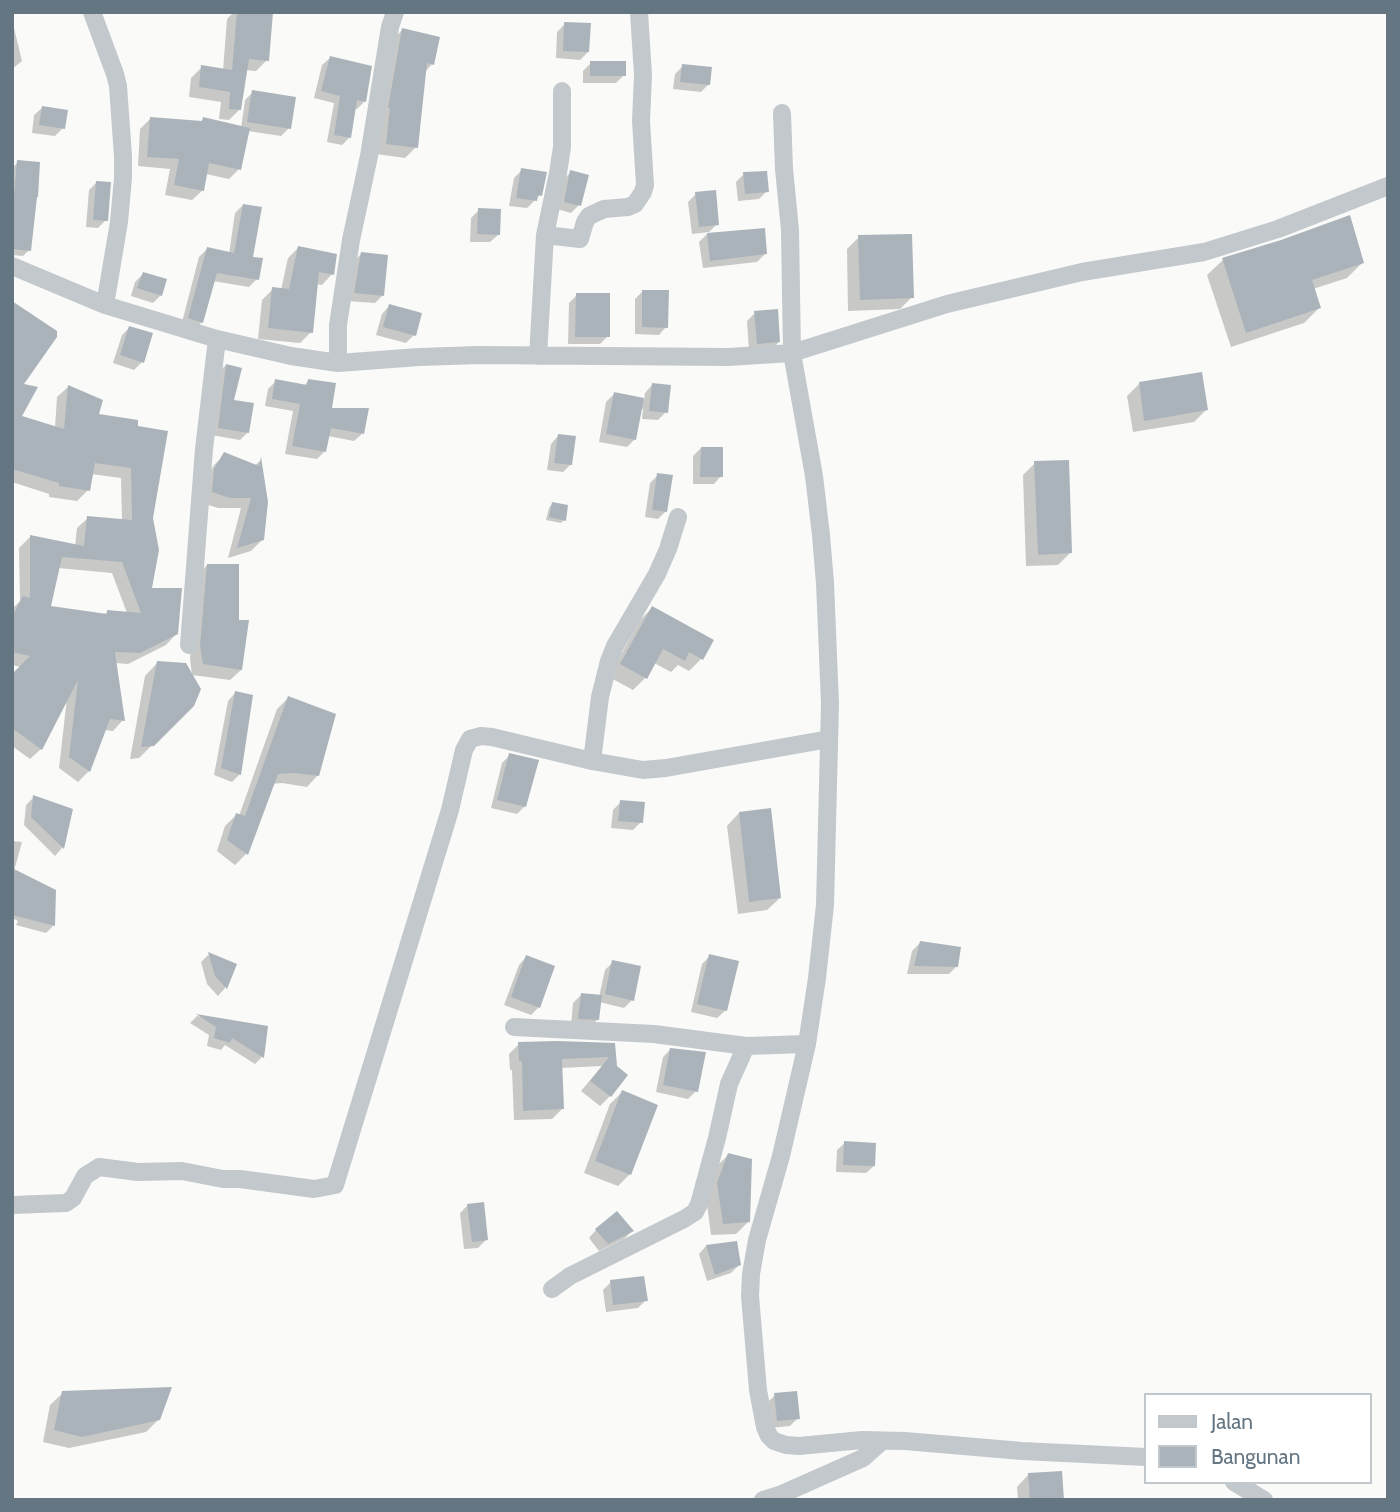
<!DOCTYPE html>
<html>
<head>
<meta charset="utf-8">
<style>
  body { margin:0 }
  #map { position:relative; width:1400px; height:1512px; overflow:hidden; background:#fafaf8; font-family:Cabin,sans-serif }
  canvas { display:block }
  .frame { position:absolute; inset:0; border:14px solid #657683; pointer-events:none }
  .legend { position:absolute; left:1144px; top:1393px; width:228px; height:91px; box-sizing:border-box; background:#fff; border:2px solid #c1c8cd; margin:0; padding:9px 12px; list-style:none; font-size:21px; color:#657683 }
  .legend li { display:flex; align-items:center; gap:14px; height:35px }
  .legend b { width:35px; border:2px solid #c1c8cd }
</style>
</head>
<body>
<div id="map">
<canvas width="1400" height="1512"></canvas>
<div class="frame"></div>
<ul class="legend">
<li><b style="height:9px;background:#c3c8cc"></b>Jalan</li>
<li><b style="height:19px;background:#aab3b9"></b>Bangunan</li>
</ul>
</div>
<script>
const ctx = document.querySelector('canvas').getContext('2d');
ctx.lineJoin = 'round';
function fillPath(path, color) { ctx.fillStyle = color; ctx.fill(path, 'evenodd'); }
const toPath = rows => new Path2D(rows.map(r => 'M' + r).join(''));
function strokePath(path, color, width, dash) { ctx.strokeStyle = color; ctx.lineWidth = width; ctx.lineCap = dash ? 'butt' : 'round'; ctx.setLineDash(dash || []); ctx.stroke(path); }
fillPath(toPath([
  [234,12,271,12,267,60,256,71,245,70,240,109,229,120,219,119,221,102,189,97,191,78,202,67,223,71,227,19],
  [565,24,588,52,580,60,556,58,557,32],
  [12,28,14,28,22,61,12,69],
  [402,30,432,64,425,72,416,147,405,158,376,154,392,41],
  [330,58,365,101,357,109,354,109,350,137,342,145,327,142,334,103,314,98,322,65],
  [591,63,624,75,616,83,583,83,583,71],
  [683,66,709,84,701,92,673,89,675,74],
  [253,92,289,128,281,136,248,131,239,169,229,179,206,174,203,190,192,200,165,195,170,169,138,166,140,129,150,119,200,123,203,119,241,128,245,100],
  [42,108,63,128,55,136,32,133,34,115],
  [18,162,29,250,23,256,12,255,12,168],
  [522,170,540,195,527,208,509,206,514,178],
  [571,172,579,205,571,213,557,209,563,180],
  [744,174,767,191,759,199,738,201,736,182],
  [97,182,106,220,98,228,86,227,89,190],
  [696,194,717,224,707,234,765,254,757,262,703,268,699,242,709,232,692,234,688,202],
  [243,205,251,258,257,279,249,287,213,281,202,322,194,330,181,326,199,257,207,249,229,254,235,213],
  [479,210,498,235,490,242,470,242,471,218],
  [859,237,912,297,900,309,848,311,847,249],
  [298,248,332,274,322,285,316,284,311,332,300,343,258,339,262,300,273,289,281,290,288,258],
  [361,254,382,296,375,303,347,301,353,262],
  [1223,260,1362,263,1347,278,1313,289,1319,308,1304,323,1231,347,1207,275],
  [143,274,161,295,153,303,131,296,135,282],
  [643,291,666,327,659,335,635,334,635,299],
  [577,295,608,336,600,344,568,344,569,303],
  [12,303,21,386,19,417,55,428,57,397,68,387,97,416,136,421,152,518,150,590,177,633,166,645,128,664,115,663,123,720,113,731,104,730,89,771,78,782,59,768,67,698,41,749,30,759,12,746,12,676,21,667,12,665,12,609,20,601,19,548,30,537,75,546,77,528,88,518,122,521,121,478,91,474,88,490,77,501,49,497,49,494,12,482],
  [58,568,112,573,127,613,107,612,104,615,49,607],
  [389,306,414,335,406,343,376,335,382,314],
  [755,313,779,342,771,350,749,351,747,321],
  [129,328,142,362,134,370,113,363,122,335],
  [226,365,232,401,248,432,240,440,211,435,218,373],
  [276,381,304,386,308,381,330,409,362,434,354,441,328,436,325,451,317,459,285,454,293,411,265,406,268,389],
  [1139,384,1206,410,1194,422,1133,432,1127,396],
  [652,385,666,412,658,420,642,419,643,409,640,408,635,439,627,447,599,442,606,402,614,394,644,400,645,393],
  [558,436,571,464,563,472,547,470,551,444],
  [701,448,721,476,714,484,693,484,693,456],
  [225,454,254,466,260,461,266,503,262,540,251,551,228,558,241,508,218,508,202,503,204,482,214,465],
  [1035,463,1071,552,1058,565,1026,566,1023,475],
  [658,475,666,511,658,519,645,517,650,483],
  [552,504,564,520,561,523,546,520,549,508],
  [207,565,237,622,241,670,230,680,192,675,190,658,197,576],
  [652,608,701,659,689,671,678,665,671,672,654,663,645,678,633,690,609,677,640,620],
  [157,663,193,705,139,758,130,759,145,676],
  [235,693,240,774,232,782,214,775,228,701],
  [288,698,318,775,307,787,282,783,272,784,246,854,235,865,217,851,225,826,236,815,239,816,277,709],
  [510,755,525,806,517,814,491,808,502,763],
  [34,797,71,810,62,848,55,856,24,825,26,805],
  [621,802,641,822,633,830,611,828,613,810],
  [739,813,780,898,767,910,738,914,727,826],
  [12,841,22,842,14,871,54,891,53,926,46,933,16,925,18,921,12,918],
  [920,943,957,966,949,974,907,974,912,951],
  [208,955,235,965,225,988,218,996,207,984,201,962],
  [710,956,725,1011,717,1018,691,1012,702,964],
  [526,957,539,1007,531,1015,504,1005,519,965],
  [613,962,632,1000,624,1008,599,1002,598,1019,590,1027,571,1026,573,1003,581,995,599,997,605,970],
  [197,1016,266,1028,262,1057,255,1064,225,1045,221,1050,207,1046,209,1035,190,1023],
  [519,1044,614,1045,610,1096,600,1106,581,1091,602,1066,561,1068,562,1109,552,1119,514,1120,512,1070,510,1070,509,1054],
  [671,1049,696,1091,688,1099,656,1092,663,1057],
  [622,1092,630,1174,618,1186,584,1173,610,1104],
  [845,1143,874,1166,866,1173,836,1172,837,1150],
  [728,1155,748,1222,736,1234,711,1235,706,1197,716,1167],
  [468,1205,486,1240,478,1248,464,1249,460,1213],
  [596,1230,632,1231,624,1239,599,1251,589,1238],
  [706,1246,739,1265,731,1273,707,1281,699,1254],
  [611,1282,646,1300,638,1308,606,1312,603,1290],
  [63,1393,159,1419,146,1432,69,1448,43,1442,50,1405],
  [775,1395,798,1418,790,1426,769,1428,767,1403],
  [1029,1474,1062,1500,1018,1500,1017,1487]
]), '#0003');
fillPath(toPath([
  [237,12,273,12,269,61,249,59,241,110,229,109,230,92,199,87,201,65,232,70],
  [564,22,591,23,589,52,563,51],
  [402,28,440,37,434,65,427,63,418,148,386,144,390,108,388,108],
  [330,56,372,66,366,102,357,100,351,138,334,135,340,96,321,91],
  [590,61,626,61,626,76,590,76],
  [682,64,712,67,710,85,680,82],
  [252,90,296,97,291,129,247,122],
  [42,106,68,110,65,129,39,125],
  [150,117,202,121,203,117,250,128,241,170,209,163,204,191,174,185,179,159,147,157],
  [17,160,40,162,38,197,37,197,31,251,12,249,12,220],
  [521,168,547,172,542,196,538,195,537,201,516,198],
  [570,170,589,175,581,206,564,202],
  [767,171,769,192,745,194,743,172],
  [96,181,111,182,108,221,93,220],
  [716,190,719,225,699,227,695,192],
  [243,204,262,207,253,257,263,258,259,280,217,273,203,323,188,318,207,247,234,253],
  [478,208,501,209,500,235,477,234],
  [1350,215,1364,263,1312,280,1321,308,1246,333,1222,258,1281,240],
  [765,228,767,254,710,261,707,233],
  [912,234,914,298,860,300,858,235],
  [298,246,337,254,334,275,319,272,313,333,268,328,272,287,289,289],
  [361,252,388,255,384,296,354,293],
  [143,272,167,279,162,296,137,288],
  [642,290,669,290,668,328,642,327],
  [576,293,610,293,610,337,575,337],
  [12,301,57,331,57,337,24,384,38,387,22,416,64,429,68,385,103,400,99,414,138,420,138,426,168,431,153,518,159,550,152,588,182,588,178,634,140,653,115,652,125,721,110,719,90,772,69,757,78,680,42,750,12,728,12,674,30,656,12,652,12,617,23,596,30,598,30,535,84,546,87,516,132,520,131,468,95,463,90,491,59,486,59,483,12,469],
  [62,557,122,562,141,613,107,610,107,614,51,606],
  [389,304,422,313,416,336,383,327],
  [778,309,780,342,757,344,754,311],
  [129,326,153,333,144,363,120,355],
  [226,364,242,368,234,400,254,403,249,433,218,428],
  [1202,372,1208,410,1144,421,1139,382],
  [275,379,307,385,308,379,336,383,332,408,369,408,364,434,331,428,326,452,292,446,300,404,272,399],
  [652,383,671,385,668,413,649,411],
  [614,392,644,398,636,440,606,434],
  [558,434,576,436,572,465,554,463],
  [701,447,723,447,723,477,700,477],
  [224,452,259,466,261,457,268,502,264,540,237,548,251,498,230,498,212,492,214,469],
  [1069,460,1072,553,1038,555,1034,461],
  [657,473,673,475,667,512,652,510],
  [552,502,568,505,566,521,549,517],
  [207,564,239,564,239,620,249,620,242,670,203,664,200,646],
  [652,606,714,640,703,660,689,652,685,661,663,649,647,679,620,664],
  [157,661,186,663,201,689,194,706,154,746,141,747],
  [235,691,253,695,241,775,221,768],
  [288,696,336,714,319,776,294,773,278,774,248,855,227,840,236,813,245,816],
  [509,753,539,760,526,807,497,800],
  [33,795,73,809,64,849,31,817],
  [620,800,645,802,643,823,618,821],
  [771,808,781,898,749,902,739,812],
  [12,868,56,890,55,926,12,915],
  [920,941,961,947,958,967,914,966],
  [208,952,237,964,227,989,215,976],
  [709,954,739,961,727,1011,697,1004],
  [526,955,555,966,540,1008,511,997],
  [612,960,641,966,634,1001,605,994],
  [581,993,602,995,599,1020,578,1019],
  [196,1014,268,1026,264,1058,232,1038,230,1043,214,1038,216,1027],
  [558,1041,615,1043,617,1066,628,1075,611,1097,590,1081,609,1057,562,1059,564,1109,523,1111,522,1061,519,1061,518,1042],
  [670,1048,706,1052,698,1092,663,1085],
  [622,1090,658,1105,631,1175,595,1161],
  [844,1141,876,1143,875,1166,843,1165],
  [728,1153,752,1159,750,1222,723,1224,717,1183],
  [484,1202,488,1240,472,1242,467,1204],
  [617,1211,634,1231,608,1244,595,1229],
  [737,1241,741,1265,715,1275,706,1245],
  [644,1276,648,1301,613,1305,610,1280],
  [172,1387,160,1420,82,1437,54,1430,62,1391],
  [797,1391,800,1419,777,1421,774,1393],
  [1062,1471,1064,1500,1030,1500,1028,1473]
]), '#aab3b9');
strokePath(toPath([
  [92,12,115,74,118,86,123,156,123,178,119,222,105,305],
  [782,113,784,169,790,230,792,353,814,476,821,535,825,583,830,704,825,905,817,978,807,1044,781,1156,757,1240,751,1274,750,1296,758,1390,765,1427,769,1436,774,1441,786,1445,799,1446,862,1440,905,1441,1022,1451,1146,1457],
  [545,235,580,239,585,222,589,216,604,209,628,207,635,204,643,192,645,185,641,121,643,75,639,12],
  [12,266,105,305,217,339,291,356,338,363,419,357,478,355,728,357,792,353,947,304,1082,272,1204,252,1278,229,1388,186],
  [538,356,545,235,558,173,562,147,562,91],
  [338,363,338,325,351,240,369,156,390,27,395,12],
  [189,645,204,449,217,339],
  [592,761,600,697,609,661,615,646,657,574,668,549,678,517],
  [514,1027,654,1034,746,1046,807,1044],
  [12,1205,66,1203,73,1198,85,1176,99,1167,138,1172,182,1171,223,1179,240,1179,314,1189,335,1185,435,859,450,810,464,750,470,739,481,736,492,737,592,761,643,770,666,768,829,739],
  [552,1289,570,1276,684,1219,695,1212,699,1204,717,1138,729,1084,746,1046],
  [1234,1482,1264,1500],
  [763,1500,782,1494,863,1458,882,1441]
]), '#c3c8cc', 18);
</script>
</body>
</html>
